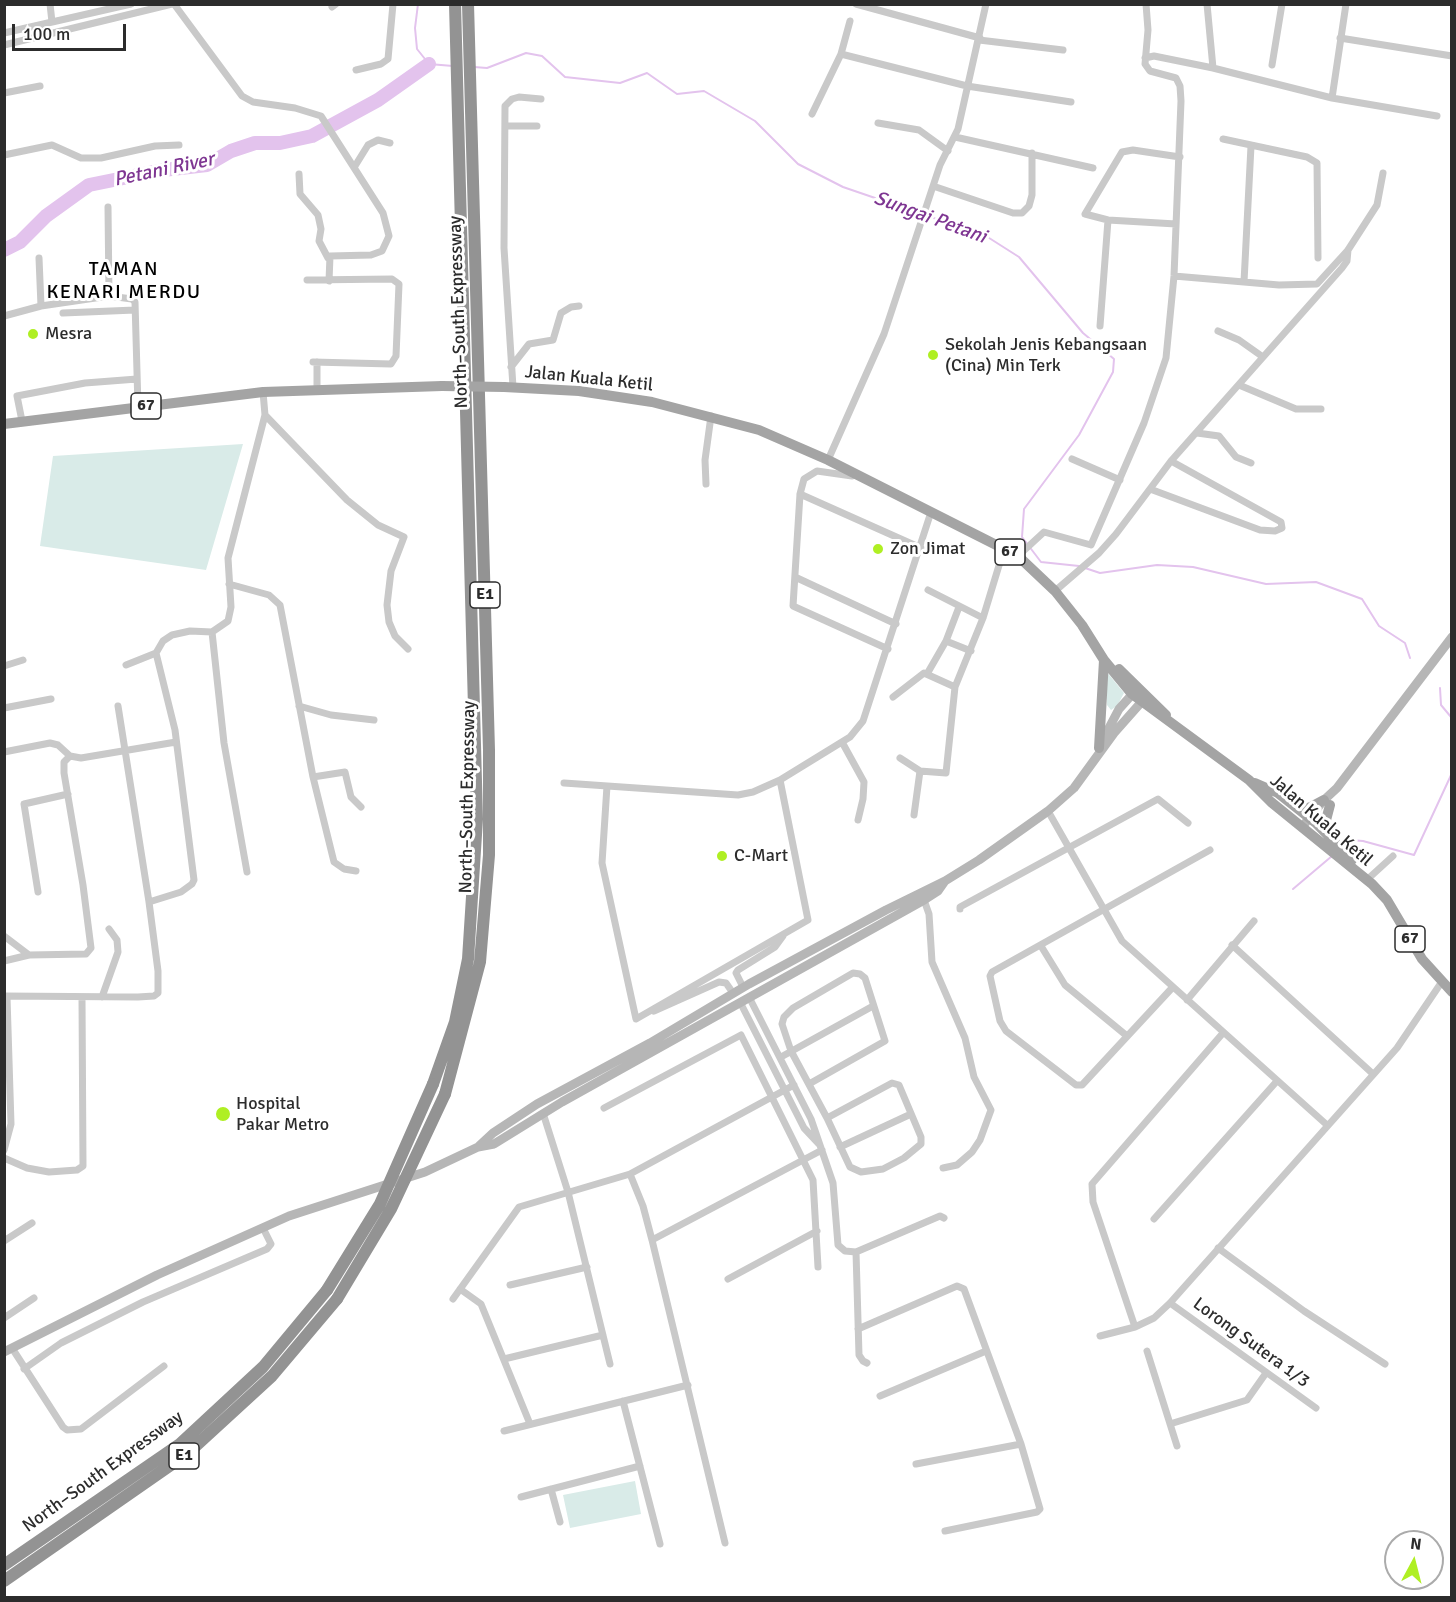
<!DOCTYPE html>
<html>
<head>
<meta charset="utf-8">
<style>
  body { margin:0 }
  #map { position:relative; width:1456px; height:1602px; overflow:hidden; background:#fff; font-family:Signika,sans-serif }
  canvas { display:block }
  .frame { position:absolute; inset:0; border:6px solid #2c2c2c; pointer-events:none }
  .north { position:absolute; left:1384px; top:1530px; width:60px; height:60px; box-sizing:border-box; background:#fff; border:2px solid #ababab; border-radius:50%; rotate:7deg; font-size:16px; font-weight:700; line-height:24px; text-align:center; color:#2c2c2c }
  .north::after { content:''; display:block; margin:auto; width:21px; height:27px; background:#afef23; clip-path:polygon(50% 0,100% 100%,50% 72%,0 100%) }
  .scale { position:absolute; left:12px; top:24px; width:114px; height:27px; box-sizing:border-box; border:3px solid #2c2c2c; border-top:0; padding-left:8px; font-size:18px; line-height:21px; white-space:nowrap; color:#2c2c2c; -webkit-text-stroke:4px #fff; paint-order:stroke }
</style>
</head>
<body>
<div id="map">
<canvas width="1456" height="1602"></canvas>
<div class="frame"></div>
<div class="north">N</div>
<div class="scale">100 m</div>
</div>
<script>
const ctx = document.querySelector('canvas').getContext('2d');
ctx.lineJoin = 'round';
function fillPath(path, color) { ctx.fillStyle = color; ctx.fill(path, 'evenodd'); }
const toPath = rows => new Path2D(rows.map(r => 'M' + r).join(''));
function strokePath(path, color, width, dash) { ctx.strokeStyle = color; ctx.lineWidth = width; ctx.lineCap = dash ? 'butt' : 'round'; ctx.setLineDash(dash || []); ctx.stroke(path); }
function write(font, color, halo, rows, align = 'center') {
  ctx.font = font + ' Signika,sans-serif'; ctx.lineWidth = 6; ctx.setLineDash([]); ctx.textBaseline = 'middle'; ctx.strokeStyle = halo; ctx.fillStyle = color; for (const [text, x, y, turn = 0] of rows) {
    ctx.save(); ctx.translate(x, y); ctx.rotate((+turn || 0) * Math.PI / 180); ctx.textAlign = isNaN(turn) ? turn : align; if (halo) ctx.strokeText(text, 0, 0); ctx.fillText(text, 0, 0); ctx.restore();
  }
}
fillPath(toPath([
  [243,444,206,570,40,546,53,456],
  [1106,671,1124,693,1117,706,1111,710,1107,705],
  [635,1481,641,1514,570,1528,563,1495]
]), '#d9ebe8');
strokePath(toPath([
  [418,4,415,28,417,49,429,64,453,66],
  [474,67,487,68,526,53,542,56,565,77,620,83,647,73,677,94,704,91,755,121,798,164,843,187,986,236,1019,257,1083,333,1114,359,1113,372,1079,435,1024,509,1022,537,1041,562,1079,566],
  [1085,568,1100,573,1157,565,1193,567,1266,584,1316,582,1362,599,1379,626,1405,643,1410,658],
  [1440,688,1441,705,1451,717,1452,726],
  [1343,846,1350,840,1363,841,1414,855,1452,773],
  [1293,889,1332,856]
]), '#e3c3ed', 2);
strokePath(toPath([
  [4,250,20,242,46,216,89,185,163,170,207,165,231,151,255,143,280,143,312,136,378,100,429,64]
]), '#e3c3ed', 14);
strokePath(toPath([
  [50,4,52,22],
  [174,4,242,96,253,102,295,108,321,116,383,213,389,236,382,251,371,255,330,256,329,281],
  [856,4,980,38],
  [1207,4,1213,68,1332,98,1437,116],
  [332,7,336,4],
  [850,21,841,54,967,86,1071,102],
  [4,33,131,4],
  [1340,38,1452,56],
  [979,40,1063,50],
  [4,45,172,4],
  [1145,58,1154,56,1213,68],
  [1272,65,1282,4],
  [356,70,381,64,388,59,393,4],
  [4,93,40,86],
  [1332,98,1346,4],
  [812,114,841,54],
  [878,123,919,130,948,151],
  [505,126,537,126],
  [955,137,1093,168],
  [1223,139,1307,157,1317,163,1318,258],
  [4,155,52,145,81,158,101,158,155,146,179,145],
  [355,166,368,145,378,140,390,143],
  [299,174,300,194,318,215,321,229,319,241,328,258],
  [933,186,1013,213,1022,213,1029,206,1032,195,1032,153],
  [108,207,109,296],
  [1176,224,1108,220,1085,214,1122,152,1133,150,1180,157],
  [39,258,41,306],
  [1174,276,1279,285,1317,284,1348,250,1377,205,1383,173],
  [307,280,392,279,399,284,396,356,391,364,313,362],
  [1244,282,1251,146],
  [63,313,135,310],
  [4,316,41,306,109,296,132,299,135,302,138,407],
  [1100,326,1108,220],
  [1218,331,1239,340,1263,357],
  [317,362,317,390],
  [511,367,529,344,553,340,561,313,571,307,579,306],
  [1239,385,1296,409,1321,409],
  [513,387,504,248,505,106,512,99,519,97,541,99],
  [265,415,347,500,378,525,404,537,391,571,387,605,389,622,395,636,408,649],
  [22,421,17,396,85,383,137,379],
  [1197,433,1219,436,1236,457,1251,463],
  [1072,459,1120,480],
  [828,460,884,334,940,165,958,129,986,4],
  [852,476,817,471,804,479,800,494,793,606,888,649],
  [706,484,705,460,711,416],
  [1150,489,1260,530,1275,531,1282,528,1281,522,1171,461],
  [800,494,921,548],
  [1018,556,1044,532,1091,545,1144,423,1166,358,1174,276,1181,101,1180,86,1176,78,1150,71,1145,64,1148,30,1146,4],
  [795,577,896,624],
  [229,584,269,595,280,605,313,777,334,862,344,869,356,871],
  [928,590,983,618],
  [1055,591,1099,553,1116,534,1171,461,1342,268,1347,261,1348,250],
  [212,632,224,743,247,872],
  [946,641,959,607],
  [126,665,156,653],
  [4,666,23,660],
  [927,674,946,641,971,651],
  [893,697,924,673,955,687],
  [299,706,331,715,374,720],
  [4,708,51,699],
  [842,742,864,782,863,799,858,820],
  [4,752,50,743,58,745,70,756,81,758,176,742],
  [900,758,920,771,914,815],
  [920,771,946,773,955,687,983,618,1004,549],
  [313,777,345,772,351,797,361,807],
  [564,783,738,795,753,792,780,780,850,737,863,721,931,512],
  [607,786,602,863,636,1019,808,920,780,780],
  [1048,811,1122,941,1327,1125],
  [1370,877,1393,856],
  [38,892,24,804,68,794],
  [924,900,929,914,932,962,965,1038,974,1077,991,1110,980,1140,972,1152,957,1165,943,1168],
  [149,902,181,892,192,884,194,880,175,730,156,653,163,641,172,635,190,631,212,632,228,621,231,607,228,558,265,415,263,392],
  [960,909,960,907,1158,799,1188,823],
  [4,936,29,955],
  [1232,945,1373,1074],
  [1041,946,1065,985,1127,1036],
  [4,961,29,955,86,954,91,948,83,885,64,773,64,762,70,756],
  [743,987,736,973,738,970,775,947,783,936],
  [1172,988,1082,1085,1076,1085,1006,1031,1000,1021,990,976,992,972,1210,850],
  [4,996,138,997,154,996,158,993,158,971,149,902,118,706],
  [102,997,118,952,117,940,109,929],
  [749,997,811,1119,833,1183,838,1245,845,1251,856,1252,940,1216,944,1218],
  [1187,1000,1254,921],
  [740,1002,804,1128,819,1144],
  [654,1011,719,982,726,983,733,993],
  [1223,1033,1092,1184,1093,1202,1135,1327,1154,1318,1170,1303,1397,1048,1441,983],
  [781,1057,873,1006],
  [809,1084,885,1041,865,978,860,974,853,973,793,1008,784,1017,782,1024,791,1051,827,1118,892,1083,899,1085,921,1137,921,1144,904,1158,883,1169,861,1172,850,1167,827,1118],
  [604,1108,741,1035,813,1180,818,1267],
  [543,1113,568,1192,610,1364],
  [840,1147,911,1114],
  [4,1150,11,1124,7,997],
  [4,1158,27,1168,49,1172,77,1170,83,1166,82,998],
  [630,1174,643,1206,652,1240,725,1543],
  [1154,1219,1277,1081],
  [652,1240,822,1150],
  [4,1241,32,1223],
  [1218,1248,1304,1311,1385,1364],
  [856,1252,859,1355,863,1361,867,1363],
  [728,1279,817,1231],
  [510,1285,587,1267],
  [460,1289,481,1304,530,1424],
  [453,1299,519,1207,630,1174,794,1085],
  [1170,1303,1316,1408],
  [4,1318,34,1298],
  [858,1329,957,1286,964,1289,1021,1444,1040,1509,1037,1512,945,1531],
  [1100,1336,1135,1327],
  [12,1348,63,1427,67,1430,81,1429,164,1366],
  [1147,1351,1177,1446],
  [504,1359,603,1335],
  [24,1369,61,1343,143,1302,267,1249,271,1244,263,1228],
  [880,1396,986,1351],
  [623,1401,660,1544],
  [1170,1424,1247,1400,1266,1373],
  [504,1431,688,1385],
  [916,1464,1021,1444],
  [551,1489,560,1522],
  [521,1497,640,1466]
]), '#c9c9c9', 7);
strokePath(toPath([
  [1100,745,1119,709,1137,689],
  [1302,827,1324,800,1337,788,1452,637],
  [479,1146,493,1133,537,1104,650,1043,749,984,886,910,945,881,979,860,1048,811,1074,788,1114,733,1145,698],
  [4,1352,157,1275,289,1216,425,1172,478,1147,494,1144,562,1102,924,900,938,891,945,881]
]), '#b6b6b6', 9);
strokePath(toPath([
  [504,387,579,391,652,402,759,430,828,460,1018,556,1055,591,1082,625,1104,660,1132,694,1249,780,1271,802,1372,884,1387,900,1422,959,1452,992],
  [4,424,263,392,442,386],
  [1119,669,1166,715],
  [1099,748,1104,660],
  [1255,783,1278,793,1316,823,1352,860],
  [1297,807,1309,808,1324,800],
  [1330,835,1325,824,1330,805]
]), '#a4a4a4', 10);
strokePath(toPath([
  [433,1084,455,1022,468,959,477,819,455,4],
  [445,1094,480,962,489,855,489,750,468,4],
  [4,1565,180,1444,263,1367,327,1290],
  [4,1581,188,1453,272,1376,337,1299]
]), '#939393', 12);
strokePath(toPath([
  [442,386,504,387]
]), '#a4a4a4', 10);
strokePath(toPath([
  [327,1290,380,1204,433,1084],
  [337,1299,391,1209,445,1094]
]), '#939393', 12);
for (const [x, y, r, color] of [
  [33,334,6,"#afef23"],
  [933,355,6,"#afef23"],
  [878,549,6,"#afef23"],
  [722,856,6,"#afef23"],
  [223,1114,8,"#afef23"]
]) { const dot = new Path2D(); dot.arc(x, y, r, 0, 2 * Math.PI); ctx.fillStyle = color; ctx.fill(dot); strokePath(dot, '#fff', 2); }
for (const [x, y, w] of [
  [146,406,30],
  [1010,552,30],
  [485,595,30],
  [1410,939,30],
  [184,1456,30]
]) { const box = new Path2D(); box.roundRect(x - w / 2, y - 13, w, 26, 4.5); ctx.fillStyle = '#fff'; ctx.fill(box); strokePath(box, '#2c2c2c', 1.5); }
write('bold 16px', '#2c2c2c', null, [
  ["67",146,406],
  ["67",1010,552],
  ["E1",485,595],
  ["67",1410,939],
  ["E1",184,1456]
]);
write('18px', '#2c2c2c', '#fff', [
  ["North–South Expressway",459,312,-92],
  ["Jalan Kuala Ketil",589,379,6],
  ["North–South Expressway",468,797,-89],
  ["Jalan Kuala Ketil",1321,821,41],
  ["Lorong Sutera 1/3",1251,1343,36],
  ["North–South Expressway",103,1472,-36]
]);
write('18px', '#2c2c2c', '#fff', [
  ["Mesra",45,334],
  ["Sekolah Jenis Kebangsaan",945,345],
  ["(Cina) Min Terk",945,366],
  ["Zon Jimat",890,549],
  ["C-Mart",734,856],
  ["Hospital",236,1104],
  ["Pakar Metro",236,1125]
], 'left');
write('italic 20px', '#7e3692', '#fff', [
  ["Petani River",164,170,-12],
  ["Sungai Petani",930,218,20]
]);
ctx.letterSpacing = '1.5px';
write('20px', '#000', '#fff', [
  ["TAMAN",124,270],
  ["KENARI MERDU",124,293]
]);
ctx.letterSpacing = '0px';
</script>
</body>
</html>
